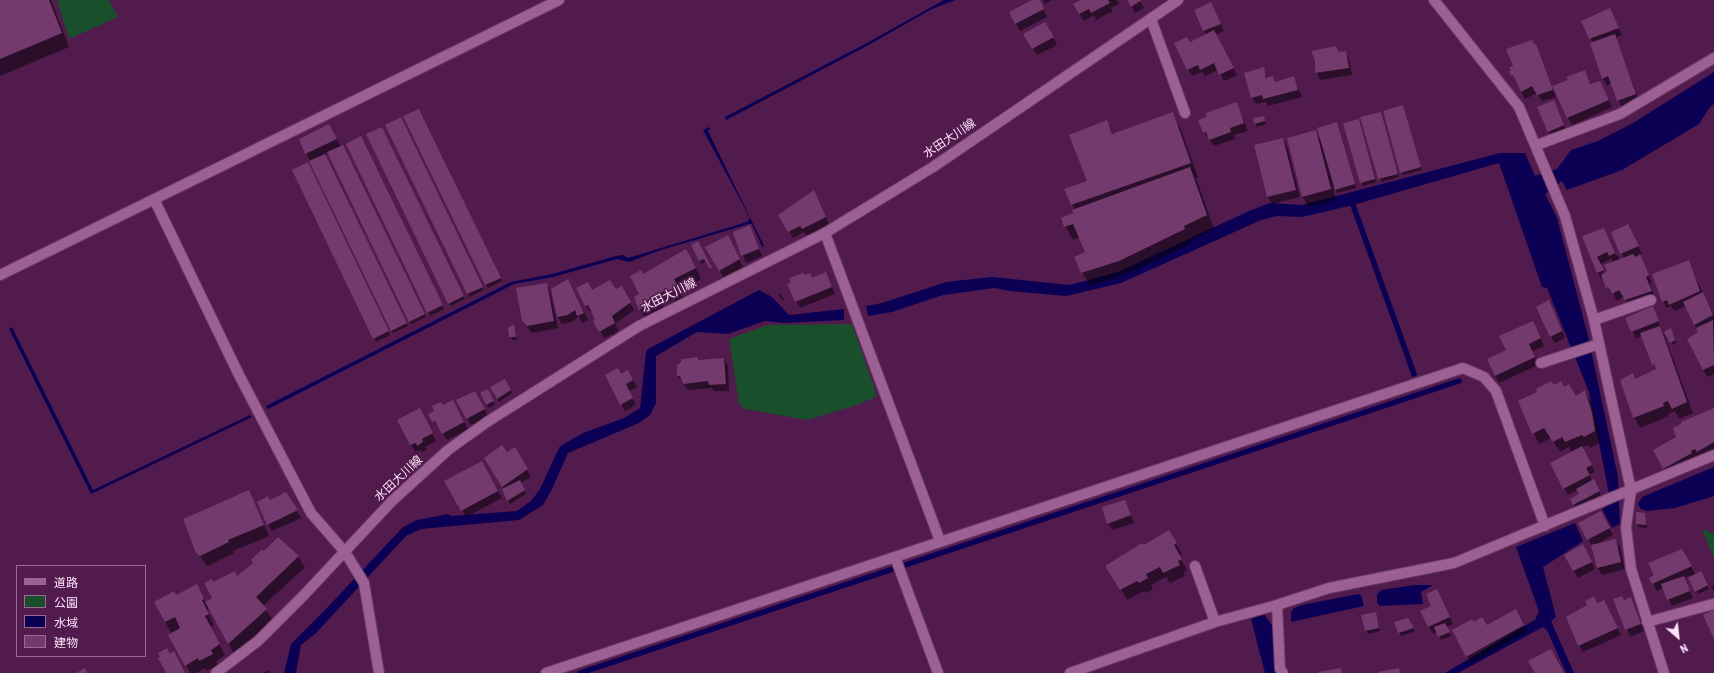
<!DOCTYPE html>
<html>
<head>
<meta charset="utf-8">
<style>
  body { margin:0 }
  #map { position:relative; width:1714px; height:673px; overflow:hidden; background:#521b4d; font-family:"Roboto Condensed","Noto Sans JP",sans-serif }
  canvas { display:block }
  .legend { position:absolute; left:16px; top:565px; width:130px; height:92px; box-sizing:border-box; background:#521b4d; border:1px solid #976b92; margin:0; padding:5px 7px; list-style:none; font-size:12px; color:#fee3fa }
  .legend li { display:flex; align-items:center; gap:8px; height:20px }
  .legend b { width:20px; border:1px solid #976b92 }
  .north { position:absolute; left:1658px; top:617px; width:40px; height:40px; -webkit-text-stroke:3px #521b4d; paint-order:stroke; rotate:152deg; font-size:11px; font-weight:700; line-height:16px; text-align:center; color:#fee3fa }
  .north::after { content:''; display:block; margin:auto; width:14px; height:18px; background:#fee3fa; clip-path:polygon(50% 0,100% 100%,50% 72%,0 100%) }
</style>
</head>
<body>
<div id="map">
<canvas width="1714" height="673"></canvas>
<ul class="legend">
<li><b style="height:5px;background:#9c6095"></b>道路</li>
<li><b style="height:11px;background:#1a4f2c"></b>公園</li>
<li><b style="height:11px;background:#0b0054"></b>水域</li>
<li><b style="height:11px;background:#733a6d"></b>建物</li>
</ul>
<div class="north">N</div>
</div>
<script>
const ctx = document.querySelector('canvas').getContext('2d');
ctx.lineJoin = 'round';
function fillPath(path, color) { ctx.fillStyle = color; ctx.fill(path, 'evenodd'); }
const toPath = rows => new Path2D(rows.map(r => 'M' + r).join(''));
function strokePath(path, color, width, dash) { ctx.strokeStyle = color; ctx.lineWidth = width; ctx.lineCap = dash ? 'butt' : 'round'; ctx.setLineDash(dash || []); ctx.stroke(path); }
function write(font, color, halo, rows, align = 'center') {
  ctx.font = font + ' "Roboto Condensed","Noto Sans JP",sans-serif'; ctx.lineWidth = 3.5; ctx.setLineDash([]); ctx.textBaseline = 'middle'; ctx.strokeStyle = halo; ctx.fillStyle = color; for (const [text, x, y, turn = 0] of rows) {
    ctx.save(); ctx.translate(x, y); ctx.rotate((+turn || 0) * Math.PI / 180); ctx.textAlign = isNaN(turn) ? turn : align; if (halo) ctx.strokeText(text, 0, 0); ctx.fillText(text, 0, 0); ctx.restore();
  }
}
fillPath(toPath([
  [57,0,109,0,118,17,69,39],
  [852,324,877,396,857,405,807,420,745,409,739,404,729,339,768,325],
  [1702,529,1714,534,1714,558]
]), '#1a4f2c');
fillPath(toPath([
  [944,0,955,0,932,9,865,47,726,120,725,117,865,44],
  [1714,72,1714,104,1710,107,1699,124,1622,170,1567,190,1562,181,1545,194,1557,218,1588,336,1618,477,1620,524,1612,528,1602,509,1611,504,1589,392,1547,288,1542,287,1499,163,1353,205,1302,217,1277,216,1261,220,1121,283,1066,296,1010,291,995,288,943,295,892,312,868,316,866,306,882,303,946,282,992,277,1070,285,1118,272,1249,211,1270,203,1302,205,1500,153,1525,153,1535,176,1557,169,1571,150,1598,141,1633,123],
  [709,127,710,129,708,131,764,246,762,247,752,224,749,224,661,250,629,262,617,259,553,277,514,284,268,409,266,406,511,282,552,274,616,256,623,255,628,258,747,222,750,218,703,130],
  [759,290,772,297,789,315,844,309,844,320,784,323,765,321,728,334,697,332,656,356,656,403,650,415,639,423,568,453,552,489,543,505,519,520,421,529,406,536,316,633,301,645,296,673,284,673,291,644,324,611,403,527,417,520,448,514,451,516,517,511,531,501,540,489,560,446,583,433,624,418,640,408,646,352,648,349],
  [12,327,93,490,250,415,252,417,91,494,9,329],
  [1714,467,1714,496,1675,508,1647,511,1641,509,1638,504,1642,497],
  [1575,523,1583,541,1543,567,1556,617,1551,621,1574,673,1566,673,1547,630,1543,627,1458,673,1445,673,1535,620,1539,611,1516,547],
  [1414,585,1433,585,1421,592,1423,604,1380,606,1377,603,1377,595,1381,590],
  [1358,594,1361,595,1364,606,1291,622,1291,613,1294,608,1302,605],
  [1264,614,1274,628,1274,664,1278,673,1265,673,1251,619]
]), '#0b0054');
fillPath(toPath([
  [0,0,51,0,69,47,0,76],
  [1035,0,1039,0,1047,17,1020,31,1010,12],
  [1043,0,1052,0,1045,4],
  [1082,0,1117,0,1119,4,1111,8,1113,11,1096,20,1094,15,1084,21,1074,5],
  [1128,0,1143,0,1140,1,1144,8,1135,13],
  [1211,4,1224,31,1215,35,1237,75,1224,81,1218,70,1205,76,1202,72,1192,76,1188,69,1190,43,1206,35,1195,10],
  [1610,10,1622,35,1616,38,1639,101,1622,108,1611,83,1607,86,1603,79,1593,43,1582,21],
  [1045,23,1057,45,1037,55,1025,34],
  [1536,45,1556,97,1542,101,1537,93,1525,99,1511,72,1514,66],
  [1345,52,1349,59,1352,75,1320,80,1315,69,1339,53],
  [1263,68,1268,79,1273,77,1275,82,1294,78,1302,97,1268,106,1266,102,1256,104,1252,97],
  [1584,71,1591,85,1604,90,1612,107,1572,125,1568,118,1569,80],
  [1554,101,1567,132,1553,138,1549,132],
  [1237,104,1248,131,1234,135,1235,139,1214,146,1204,132],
  [1403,106,1422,170,1403,175,1401,172],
  [421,113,502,281,488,288,405,117],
  [1380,113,1399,177,1381,182,1362,118],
  [1172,114,1180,127,1198,177,1196,178,1214,229,1191,240,1192,243,1127,274,1090,286,1082,272,1087,252,1080,237,1073,240,1065,226,1075,210,1065,190,1088,181,1106,121,1114,135],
  [1263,117,1266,124,1257,127,1255,123],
  [402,122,484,290,469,297,386,126],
  [1337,123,1356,188,1337,193,1333,186,1336,200,1309,207,1302,196,1315,132,1321,141],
  [1360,123,1376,182,1363,186,1345,124],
  [384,131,465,299,451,306,449,303],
  [333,132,341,147,344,149,426,317,411,324,328,152,324,154,408,326,393,333,300,140],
  [1283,139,1287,146,1300,197,1272,204,1268,197,1255,146],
  [363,141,444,309,430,316,347,144],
  [309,167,390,335,376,342,293,170],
  [814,191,829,224,807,236,804,232,793,238,780,215],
  [749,226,762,256,746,263,734,233],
  [1604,229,1616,256,1618,255,1620,260,1624,258,1612,232,1632,232,1642,254,1639,255,1652,283,1650,284,1655,298,1630,307,1624,296,1617,301,1613,293,1611,294,1604,279,1602,280,1598,273,1583,237],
  [1611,258,1613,262,1605,274,1600,265],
  [698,242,713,271,707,261,701,264,692,245],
  [731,243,743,267,723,277,707,248],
  [692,260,701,279,679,290,683,298,675,302,674,299,662,306,665,310,646,320,640,309,641,295],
  [1688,262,1714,316,1714,374,1708,377,1703,370,1699,333,1686,306,1674,311,1671,306,1667,308,1663,301],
  [805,277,829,280,835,294,800,308,796,301],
  [546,284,550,291,558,328,532,333,522,320],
  [572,287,588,320,582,323,579,316,572,322,562,324,558,317,552,289],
  [621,288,634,310,615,324,619,331,604,338,595,321,597,319,593,311,590,312,586,305,592,291,616,291],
  [780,293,784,300,783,301,778,294],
  [1652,308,1665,337,1693,413,1679,419,1675,411,1668,414,1669,416,1640,428,1634,417,1633,375,1636,380,1656,370,1642,336,1636,339,1627,318],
  [1552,309,1565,338,1555,343,1551,337],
  [514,325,517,340,512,340,509,328],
  [1537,329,1544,346,1532,351,1538,365,1499,383,1495,376,1507,351],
  [1665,332,1672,332,1676,344,1673,345],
  [697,358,699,361,724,359,728,366,729,391,714,391,712,388,688,390,678,376,682,363],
  [628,371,637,387,629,391,636,405,625,411,621,404,620,375],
  [505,380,512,393,499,402,491,387],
  [1554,386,1564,388,1575,397,1585,392,1591,402,1598,425,1600,442,1591,448,1588,445,1582,448,1595,472,1589,475,1601,495,1576,508,1571,499,1580,495,1578,490,1568,495,1564,488,1572,452,1569,447,1560,452,1551,438,1539,444,1519,402],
  [487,391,495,404,489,408,481,394],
  [479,399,488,416,471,425,467,418],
  [452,402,468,429,447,440,430,415],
  [1714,410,1714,456,1670,479,1654,451,1677,438],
  [423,416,436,441,425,447,427,450,422,452,420,450,415,452,399,421],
  [515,448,531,477,521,483,526,494,510,504,504,489,490,466],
  [482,462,502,498,466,517,446,482],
  [249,492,269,536,233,551,234,553,207,566,197,552],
  [286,493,301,518,272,531,268,524,270,501],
  [1128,508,1134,523,1112,530,1108,523],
  [1600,512,1613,535,1598,544,1616,540,1620,547,1625,569,1602,575,1598,568,1592,546,1579,524],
  [1644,514,1647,528,1638,527,1637,524],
  [1169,532,1182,554,1179,556,1187,570,1183,572,1185,576,1170,583,1166,577,1151,585,1153,589,1146,593,1144,591,1127,600,1113,576,1143,547],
  [278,539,298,557,305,567,263,606,273,620,234,654,210,609,207,611,214,625,210,627,225,655,216,661,218,665,206,671,205,668,196,673,190,673,156,602,176,596,202,596,206,603,213,599,213,583,237,578],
  [1587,552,1595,569,1578,578,1565,556],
  [1686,557,1695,574,1684,578,1693,598,1672,606,1663,588,1657,591,1650,578],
  [1700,573,1709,589,1698,594,1690,578],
  [1714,585,1714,591,1711,586],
  [1440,597,1453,624,1446,627,1451,636,1441,640,1437,632,1433,634,1422,612,1433,606],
  [1631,598,1644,631,1630,637,1615,600,1624,602],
  [1598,604,1608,608,1621,635,1583,652,1579,645],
  [1375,614,1380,631,1368,634,1366,631],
  [1519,617,1527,632,1471,663,1453,631,1474,623,1486,627],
  [1408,619,1415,631,1401,636,1396,623],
  [268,670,270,673,263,673]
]), '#0007');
strokePath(toPath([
  [1353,205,1414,374],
  [580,673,1459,381]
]), '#0b0054', 5.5);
fillPath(toPath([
  [0,0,49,0,62,33,0,59],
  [1032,0,1040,0,1044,9,1015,24,1009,12],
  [1081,0,1108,0,1110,3,1091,13,1089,9,1079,14,1073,4],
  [1127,0,1142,0,1131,7],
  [1211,2,1221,24,1203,31,1194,10],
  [1610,8,1619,28,1589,39,1581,21],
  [1045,22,1054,37,1032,49,1023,34],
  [1214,30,1234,68,1219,75,1214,63,1200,70,1198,65,1187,70,1174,43,1187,37,1190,42],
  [1615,34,1636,94,1617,101,1608,76,1602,79,1590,43],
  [1532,40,1534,44,1536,44,1553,90,1537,95,1532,86,1521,92,1513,75,1511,76,1509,71,1511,71,1509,67,1513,66,1506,49],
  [1336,46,1339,52,1346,51,1349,68,1315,73,1315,60,1311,51],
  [1264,67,1266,78,1273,76,1275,82,1294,76,1298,90,1263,99,1262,95,1251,98,1244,73],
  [1585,70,1590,84,1600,81,1609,100,1567,118,1552,86,1568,80,1566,77],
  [1554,100,1564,125,1548,132,1537,107],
  [1237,102,1244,123,1230,128,1231,132,1209,140,1206,132,1203,133,1198,120,1206,117,1206,113],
  [1403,105,1421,167,1400,173,1383,111],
  [419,109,501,278,485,285,403,116],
  [1173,112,1191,163,1071,205,1064,189,1087,181,1069,135,1107,120,1112,134],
  [1381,112,1398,174,1378,179,1360,117],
  [1264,116,1265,121,1254,124,1253,118],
  [401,117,483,287,467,294,385,125],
  [1359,119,1375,179,1360,183,1343,123],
  [1337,122,1355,184,1335,190,1317,128],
  [329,124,337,139,305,154,299,139],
  [382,127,464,296,448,304,366,134],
  [1316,130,1331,189,1302,197,1287,138],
  [361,136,443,305,427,313,346,144],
  [1283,138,1296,190,1267,197,1254,145],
  [343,145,425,314,409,322,327,152],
  [325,154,407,323,391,331,309,161],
  [308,162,389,331,373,339,292,170],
  [1190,167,1207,215,1184,226,1185,229,1119,261,1081,273,1074,257,1085,252,1073,224,1064,227,1061,218,1073,213,1072,210],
  [814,190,826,217,802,229,800,226,788,232,778,215],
  [1628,224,1639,246,1620,254,1611,232],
  [750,225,759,249,741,256,733,232],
  [1604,228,1615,253,1609,256,1607,252,1597,257,1604,270,1597,273,1582,236],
  [728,235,740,259,719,271,705,247],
  [698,241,712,268,710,269,704,259,699,261,691,245],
  [686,249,696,268,674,279,678,287,668,292,667,289,657,295,659,299,639,310,634,297,639,294,630,276,641,270,643,274],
  [1633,254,1636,257,1640,254,1649,275,1646,277,1652,291,1625,300,1619,290,1612,294,1608,287,1606,288,1601,275,1607,271,1604,265],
  [1689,260,1700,291,1669,305,1667,300,1662,302,1652,274],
  [826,272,832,287,795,302,787,284,791,283,789,278,803,273,805,275,810,273,812,278],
  [568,279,584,313,577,316,575,310,568,315,557,317,551,289],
  [610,280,616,289,622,286,631,302,612,316,615,323,599,332,593,321,595,319,588,305,585,306,576,288,588,282,592,290],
  [547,283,554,321,527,326,522,321,516,288],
  [1703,292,1713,315,1694,325,1683,302],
  [1549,300,1562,331,1550,337,1536,307],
  [1653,306,1659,321,1631,332,1625,318],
  [1713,320,1714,365,1703,370,1687,339,1698,332,1696,328],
  [1533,321,1541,338,1529,344,1535,357,1495,376,1487,359,1506,350,1499,336],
  [514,324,516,337,509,337,508,328],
  [1660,326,1687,402,1672,409,1668,401,1663,403,1664,406,1633,418,1620,380,1633,373,1635,379,1656,369,1654,364,1652,365,1640,333],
  [1671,328,1675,340,1670,343,1664,332],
  [698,357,698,360,724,358,726,384,709,385,708,381,683,384,680,376,677,376,677,365,681,362,682,359],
  [618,368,621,374,628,370,633,380,626,384,633,398,620,405,605,375],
  [505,379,511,390,497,399,490,387],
  [1551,381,1554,385,1561,381,1564,387,1569,384,1576,396,1585,390,1592,413,1595,431,1584,437,1582,435,1565,442,1562,437,1553,442,1544,428,1532,434,1518,401,1537,392,1536,389],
  [488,389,494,401,486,405,480,393],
  [475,391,485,409,466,419,456,400],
  [453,400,464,422,442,434,435,421,432,422,428,414,434,411,432,406,441,402,443,405],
  [420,408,433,433,422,439,423,442,417,446,416,443,410,445,397,420],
  [1714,408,1714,442,1697,452,1695,449,1691,451,1692,453,1663,469,1653,450,1676,437,1673,428,1681,424,1681,422],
  [502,445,507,452,515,447,528,469,502,487,484,458],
  [1582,446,1592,465,1586,468,1590,475,1563,489,1550,463],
  [482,461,498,491,461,511,444,481],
  [1594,479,1600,491,1573,505,1570,499,1579,494,1576,489],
  [520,480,525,490,507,501,502,489],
  [249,490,264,525,228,540,229,542,200,556,196,553,183,519],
  [286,492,298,510,267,525,257,502,268,496,270,500],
  [1125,500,1131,515,1107,524,1102,507],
  [1601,511,1610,528,1587,540,1578,523],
  [1636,512,1645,513,1646,525,1636,524],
  [1169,530,1177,543,1174,545,1182,559,1178,561,1180,565,1163,573,1160,567,1146,574,1148,578,1139,583,1137,581,1120,590,1105,566,1142,543,1144,545],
  [278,537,299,556,256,597,267,609,228,644,205,602,212,598,204,583,212,579,213,582,235,571,237,576,253,563,251,560,261,550,264,551],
  [1616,539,1621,562,1597,568,1591,545],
  [1583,544,1592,562,1573,571,1564,555],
  [1682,549,1692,566,1652,584,1649,578,1654,575,1648,563],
  [1701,571,1708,585,1695,592,1688,578],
  [1684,576,1690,591,1667,600,1661,584],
  [197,584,204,599,202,600,209,614,205,616,220,644,211,650,213,654,199,661,198,658,185,666,168,635,180,628,175,617,165,622,154,602,174,591,176,595],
  [1437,589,1450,617,1428,627,1420,611,1431,606,1426,594],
  [1594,596,1597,603,1604,600,1618,628,1578,646,1566,617,1587,605,1585,601],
  [1622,596,1624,600,1631,597,1641,624,1625,630,1613,599],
  [1516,609,1524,625,1466,657,1452,630,1472,619,1474,622,1482,617,1487,625],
  [1714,609,1714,639,1703,615],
  [1376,612,1379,628,1365,631,1361,615],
  [1408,618,1414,628,1398,633,1394,622],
  [1445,623,1450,632,1438,637,1434,627],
  [167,648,170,654,174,651,185,673,166,673,158,658,160,657,158,653],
  [1551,649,1564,673,1535,673,1528,661],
  [85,668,87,673,76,673],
  [1341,668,1342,673,1319,673,1318,672],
  [1399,668,1400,673,1379,673,1378,672]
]), '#733a6d');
const street = toPath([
  [1434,0,1519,107,1565,216,1594,320,1631,490,1626,527,1631,569,1664,673],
  [1151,19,1185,113],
  [1537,145,1620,114,1714,58],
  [154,199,239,375,311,513,345,552,364,583,379,673],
  [825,233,940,541],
  [0,275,559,0],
  [1594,320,1651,300],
  [1541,363,1599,344],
  [895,557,938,673],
  [1195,566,1215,622],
  [1277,605,1280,669,1283,673],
  [1647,622,1713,604],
  [546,673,1463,368,1484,377,1496,391,1545,526],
  [1070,673,1215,622,1277,605,1329,588,1454,563,1714,455]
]);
const secondary = toPath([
  [216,673,258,641,304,595,392,501,448,450,487,422,639,326,825,233,933,167,1178,0]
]);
strokePath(street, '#6a3b66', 12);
strokePath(secondary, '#6a3b66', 12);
strokePath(street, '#9c6095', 10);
strokePath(secondary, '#9c6095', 10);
write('12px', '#fee3fa', '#521b4d', [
  ["水田大川線",950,139,-34],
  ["水田大川線",669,296,-27],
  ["水田大川線",399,479,-43]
]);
</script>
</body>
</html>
